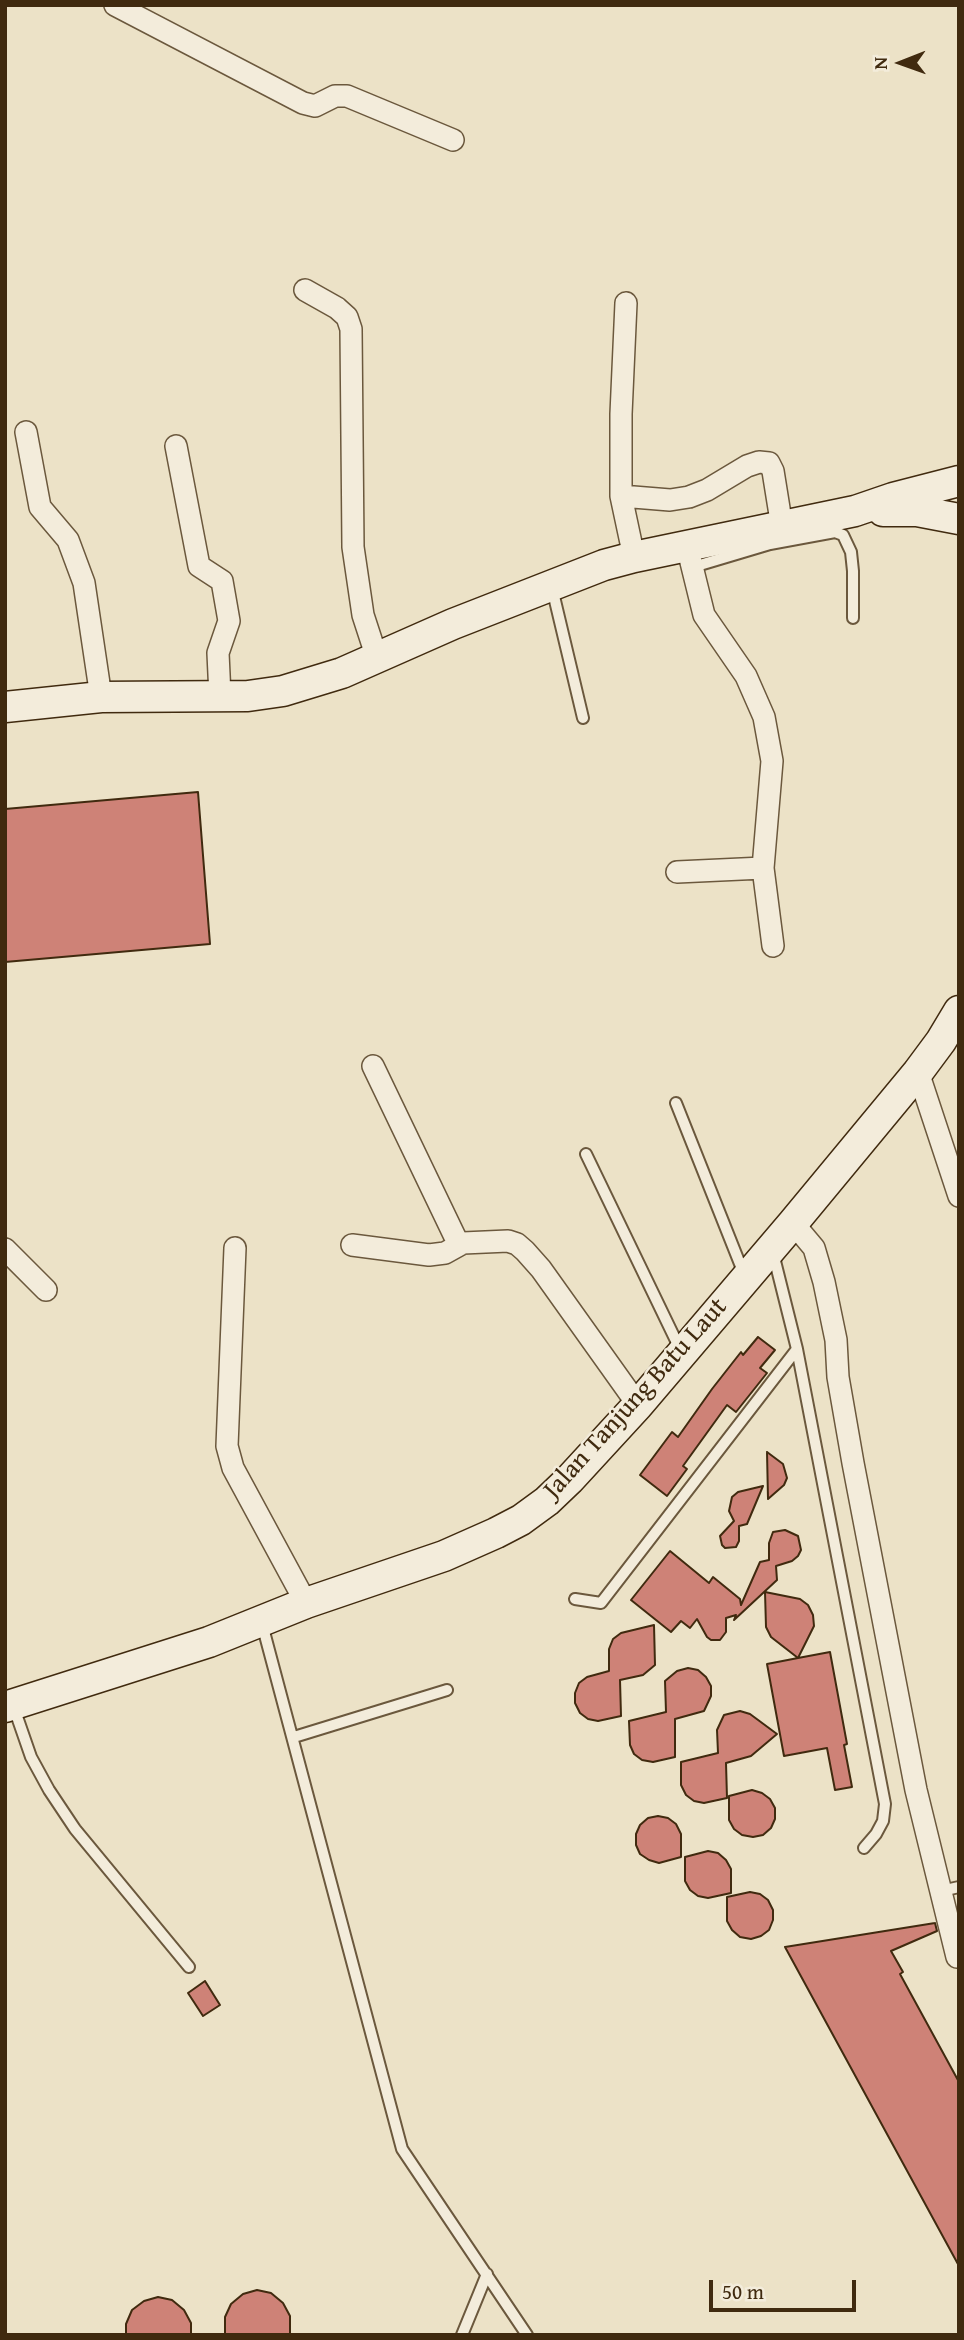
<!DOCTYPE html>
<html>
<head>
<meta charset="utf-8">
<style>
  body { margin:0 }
  #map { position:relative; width:964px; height:2340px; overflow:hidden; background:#ece2c7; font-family:"Gentium Book Plus",serif }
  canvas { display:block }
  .frame { position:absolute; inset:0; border:7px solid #402a0f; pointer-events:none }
  .north { position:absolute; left:866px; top:28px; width:70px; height:70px; -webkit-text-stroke:5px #f3ecdb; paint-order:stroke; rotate:269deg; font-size:19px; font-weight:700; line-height:28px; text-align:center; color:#402a0f }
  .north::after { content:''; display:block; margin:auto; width:24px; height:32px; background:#402a0f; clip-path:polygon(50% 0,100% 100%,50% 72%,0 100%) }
  .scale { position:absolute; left:709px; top:2280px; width:147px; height:32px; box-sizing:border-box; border:4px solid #402a0f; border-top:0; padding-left:9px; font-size:21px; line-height:24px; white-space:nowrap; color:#402a0f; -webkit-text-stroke:5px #f3ecdb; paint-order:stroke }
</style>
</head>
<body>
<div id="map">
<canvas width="964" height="2340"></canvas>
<div class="frame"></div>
<div class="north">N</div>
<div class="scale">50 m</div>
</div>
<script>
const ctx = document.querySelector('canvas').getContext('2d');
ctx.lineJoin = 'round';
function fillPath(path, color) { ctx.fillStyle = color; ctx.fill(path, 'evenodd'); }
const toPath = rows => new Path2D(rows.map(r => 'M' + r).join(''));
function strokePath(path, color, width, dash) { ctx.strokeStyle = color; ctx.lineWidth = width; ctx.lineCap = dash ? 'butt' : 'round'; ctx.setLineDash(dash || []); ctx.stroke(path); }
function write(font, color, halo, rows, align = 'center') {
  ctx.font = font + ' "Gentium Book Plus",serif'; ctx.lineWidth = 5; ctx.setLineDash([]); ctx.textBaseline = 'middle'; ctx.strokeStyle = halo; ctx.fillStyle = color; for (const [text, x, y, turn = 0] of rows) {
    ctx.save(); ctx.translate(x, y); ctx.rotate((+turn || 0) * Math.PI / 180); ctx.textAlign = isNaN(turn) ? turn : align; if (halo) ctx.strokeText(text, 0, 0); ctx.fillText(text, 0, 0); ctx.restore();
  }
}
const building = toPath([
  [198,792,210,944,5,962,5,809,198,792],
  [758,1337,775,1350,760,1368,767,1373,736,1412,727,1405,683,1466,687,1469,667,1496,640,1475,672,1432,678,1437,712,1389,741,1352,743,1355,758,1337],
  [767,1452,783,1464,787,1478,784,1485,768,1499,767,1452],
  [763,1486,747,1524,739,1526,739,1541,736,1547,725,1548,722,1545,720,1536,734,1521,729,1511,732,1497,738,1492,763,1486],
  [785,1530,798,1536,801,1550,798,1556,792,1561,776,1566,777,1580,734,1620,736,1615,726,1618,726,1632,720,1640,711,1640,707,1637,697,1619,690,1628,681,1621,671,1632,631,1600,670,1551,709,1583,713,1577,740,1599,741,1605,760,1562,769,1560,769,1543,773,1532,785,1530],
  [765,1592,800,1599,808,1605,813,1615,814,1626,798,1658,830,1652,847,1744,844,1745,852,1787,835,1790,827,1748,784,1756,767,1664,798,1658,771,1637,766,1627,765,1592],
  [654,1625,655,1665,643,1675,620,1680,621,1716,598,1721,588,1719,580,1713,575,1703,575,1693,579,1683,587,1677,609,1671,609,1649,613,1639,621,1633,654,1625],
  [688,1668,698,1670,706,1677,711,1686,711,1696,704,1711,675,1719,675,1757,653,1762,642,1760,634,1754,630,1745,629,1721,666,1712,665,1681,677,1671,688,1668],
  [740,1711,750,1714,777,1734,751,1756,726,1763,727,1798,704,1803,694,1801,686,1795,681,1785,681,1762,718,1753,717,1730,724,1715,740,1711],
  [752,1790,762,1793,770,1799,775,1808,775,1819,771,1828,763,1835,753,1837,742,1835,734,1829,729,1820,729,1796,752,1790],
  [658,1816,668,1818,676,1824,681,1834,681,1857,659,1863,649,1860,640,1854,636,1845,636,1834,640,1825,648,1818,658,1816],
  [708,1851,718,1853,726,1860,731,1869,731,1893,708,1898,698,1896,690,1890,685,1881,685,1857,708,1851],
  [750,1892,760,1894,768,1900,773,1910,773,1920,769,1930,761,1936,751,1939,740,1937,732,1930,727,1921,727,1897,750,1892],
  [935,1923,937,1931,891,1951,903,1972,900,1974,959,2082,959,2266,785,1947,935,1923],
  [205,1981,220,2005,203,2016,188,1993,205,1981],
  [257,2290,271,2293,283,2303,290,2316,290,2335,225,2335,225,2317,231,2304,243,2294,257,2290],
  [158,2297,172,2300,184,2310,191,2323,191,2335,126,2335,126,2324,132,2310,144,2301,158,2297]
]);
fillPath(building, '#ce8277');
strokePath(building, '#402a0f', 2);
const lane = toPath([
  [693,567,770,544,835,532,843,535,851,552,853,571,853,618],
  [552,588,583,718],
  [676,1103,744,1274],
  [586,1154,681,1351],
  [773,1253,797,1349,885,1804,883,1821,876,1834,864,1848],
  [575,1599,601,1603,797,1349],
  [262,1624,402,2149,527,2335],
  [14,1708,31,1757,49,1790,75,1829,189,1967],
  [294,1737,447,1690],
  [941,1891,959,1887],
  [462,2335,487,2274]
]);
const street = toPath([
  [115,5,303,103,315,106,335,96,347,96,453,140],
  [305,290,337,308,347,317,351,329,353,547,363,615,377,658],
  [626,303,621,414,621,496,634,557],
  [26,432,40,507,68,540,84,583,101,697],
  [176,446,199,566,222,581,229,621,218,653,220,696],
  [621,496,670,500,689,497,707,490,747,466,759,462,769,463,773,471,782,527],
  [687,546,704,615,746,676,764,717,772,761,763,868,773,946],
  [677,872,763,868],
  [373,1066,457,1241,463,1243,508,1241,517,1244,525,1251,541,1269,638,1405],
  [918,1072,959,1196],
  [793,1223,814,1248,824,1282,836,1340,838,1377,853,1463,916,1790,957,1957],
  [352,1245,429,1255,445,1253,463,1243],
  [235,1248,227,1446,233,1468,306,1603],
  [5,1249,46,1290]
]);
const secondary = toPath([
  [883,511,917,511,959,519],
  [5,707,101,697,248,696,283,691,342,673,453,624,604,565,634,557,855,511,893,498,959,481],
  [5,1707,209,1642,306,1603,444,1556,496,1533,521,1520,547,1501,569,1480,638,1405,793,1223,918,1072,941,1041,959,1011]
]);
strokePath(lane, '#6b583d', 14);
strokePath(street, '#6b583d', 24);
strokePath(secondary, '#402a0f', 33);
strokePath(lane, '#f3ecdb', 10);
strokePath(street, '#f3ecdb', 21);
strokePath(secondary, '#f3ecdb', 30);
write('26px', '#402a0f', '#f3ecdb', [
  ["Jalan Tanjung Batu Laut",636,1399,-48]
]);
</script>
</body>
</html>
